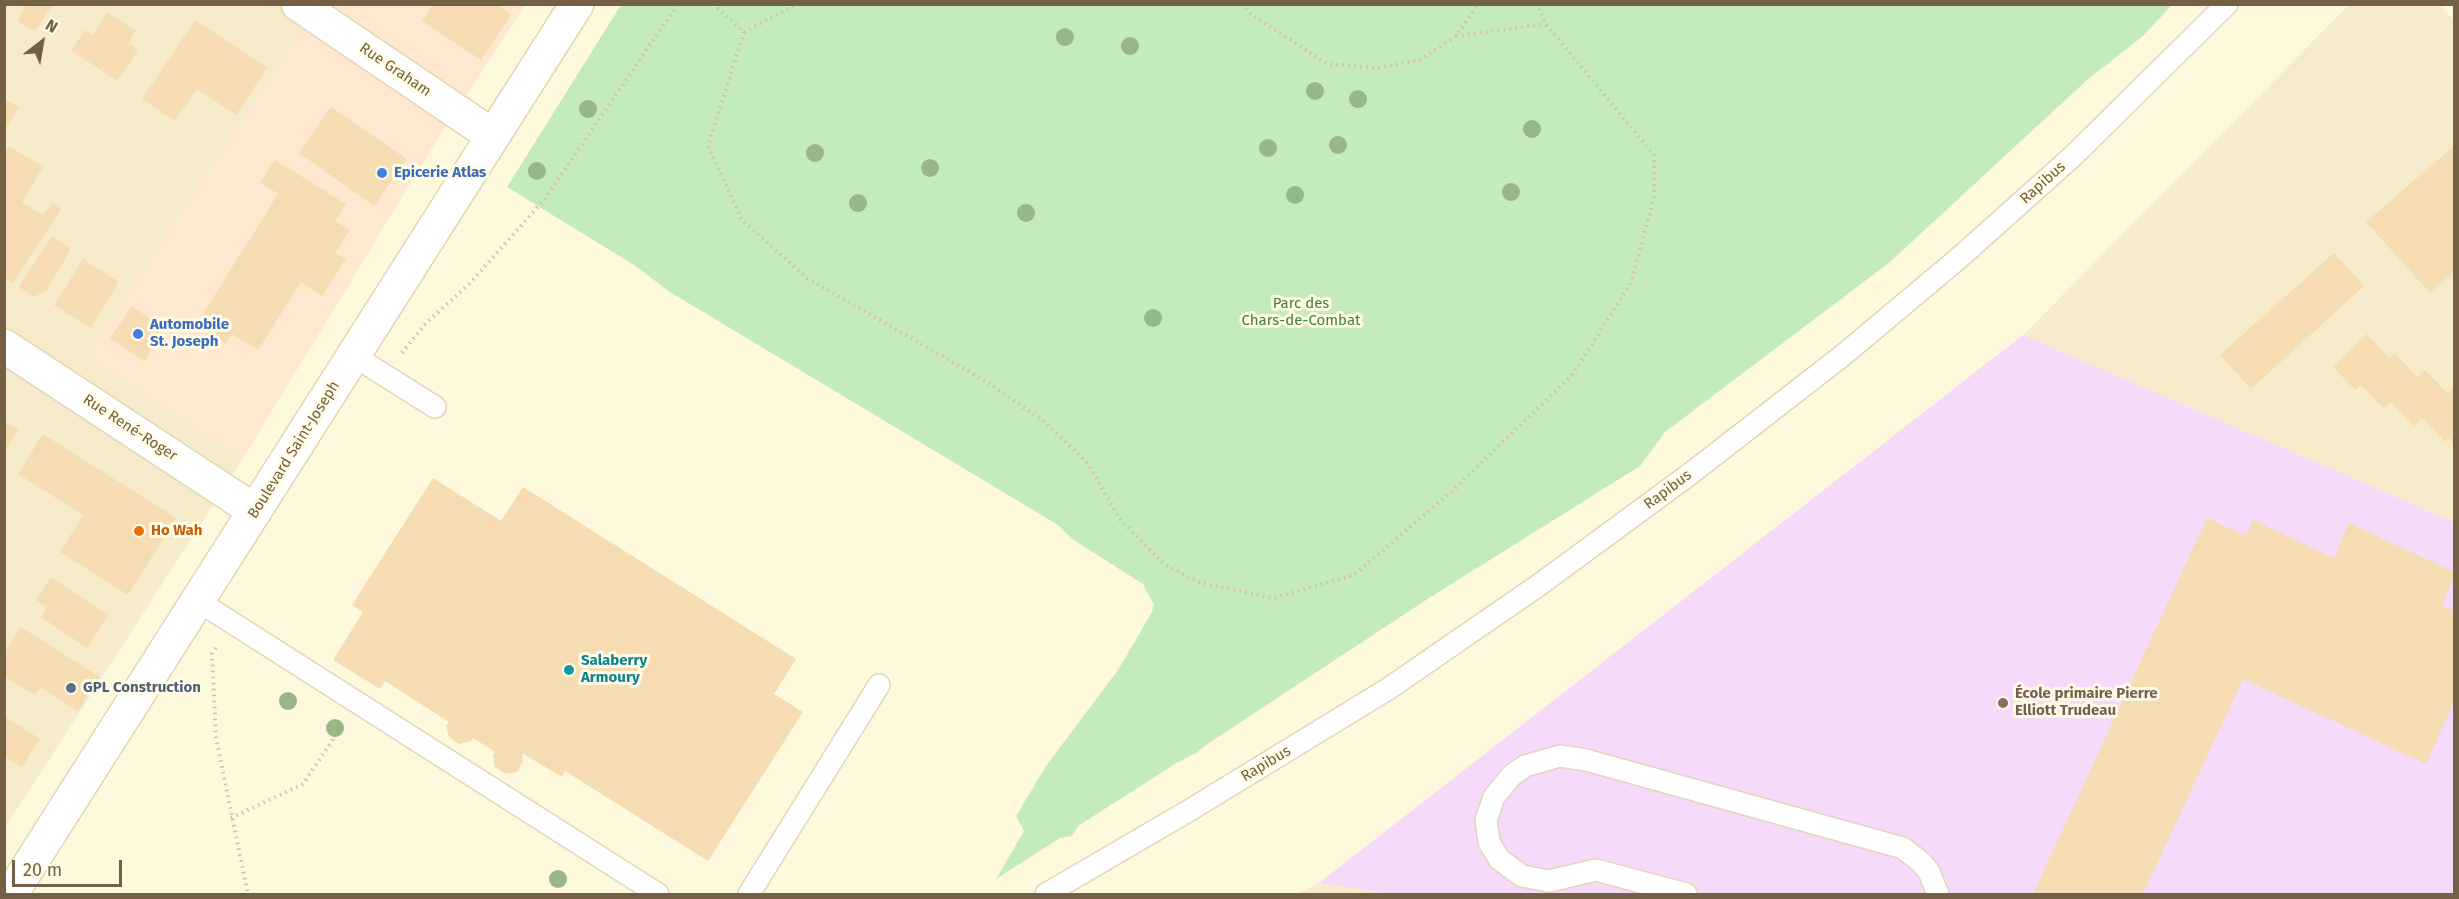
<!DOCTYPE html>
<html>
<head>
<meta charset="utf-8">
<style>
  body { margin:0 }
  #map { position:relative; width:2459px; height:899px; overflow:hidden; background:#fef8dd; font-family:"Fira Sans",sans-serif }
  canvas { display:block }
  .frame { position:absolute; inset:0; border:6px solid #746044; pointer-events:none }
  .north { position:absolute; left:12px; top:12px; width:60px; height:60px; -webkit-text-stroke:4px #fffbe5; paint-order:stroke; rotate:31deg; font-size:16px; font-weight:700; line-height:24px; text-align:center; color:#746044 }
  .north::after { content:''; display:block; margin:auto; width:21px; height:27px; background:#746044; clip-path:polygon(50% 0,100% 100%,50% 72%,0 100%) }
  .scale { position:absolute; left:12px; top:860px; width:110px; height:27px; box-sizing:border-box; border:3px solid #746044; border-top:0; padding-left:8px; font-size:18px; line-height:21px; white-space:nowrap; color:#746044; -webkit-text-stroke:4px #fffbe5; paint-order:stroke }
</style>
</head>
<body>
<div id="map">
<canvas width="2459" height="899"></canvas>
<div class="frame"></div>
<div class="north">N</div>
<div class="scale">20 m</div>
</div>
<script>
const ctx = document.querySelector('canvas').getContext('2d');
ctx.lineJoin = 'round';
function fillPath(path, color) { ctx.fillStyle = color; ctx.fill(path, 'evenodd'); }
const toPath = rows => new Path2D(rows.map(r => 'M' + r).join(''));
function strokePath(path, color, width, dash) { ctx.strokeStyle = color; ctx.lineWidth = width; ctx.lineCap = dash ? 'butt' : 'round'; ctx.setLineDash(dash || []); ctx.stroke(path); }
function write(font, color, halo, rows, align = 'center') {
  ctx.font = font + ' "Fira Sans",sans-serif'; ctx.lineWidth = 6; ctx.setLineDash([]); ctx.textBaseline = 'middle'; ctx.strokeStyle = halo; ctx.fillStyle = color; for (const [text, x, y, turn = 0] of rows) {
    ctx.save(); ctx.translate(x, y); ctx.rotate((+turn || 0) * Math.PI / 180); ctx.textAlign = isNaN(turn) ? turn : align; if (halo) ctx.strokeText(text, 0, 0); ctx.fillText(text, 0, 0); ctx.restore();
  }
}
fillPath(toPath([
  [5,5,321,5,88,355,244,457,5,828],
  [2349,5,2440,5,2454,20,2454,522,2023,335],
  [1319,883,1390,894,1298,894]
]), '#f6eccb');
fillPath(toPath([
  [321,5,525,5,432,148,244,457,87,355]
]), '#ffe8d0');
fillPath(toPath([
  [2023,335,2454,522,2454,894,1390,894,1319,883]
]), '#f5daf9');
fillPath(toPath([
  [621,5,621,4,2172,5,2143,36,2087,80,1890,262,1665,432,1640,466,1426,600,1209,743,1196,753,1178,762,1078,826,1072,836,1060,838,996,879,1024,831,1016,816,1046,766,1118,670,1152,612,1154,605,1143,584,1072,539,1058,525,670,292,634,265,507,187]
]), '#c4ebbb');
fillPath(toPath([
  [22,4,53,4,35,32,17,21,25,7],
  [434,4,497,4,511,15,481,60,422,21],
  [107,12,136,31,128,43,138,50,117,81,71,50,85,30,93,35],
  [195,20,267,68,236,115,197,89,175,121,142,99],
  [4,99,19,107,4,131],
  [331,107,407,159,374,206,299,153],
  [9,146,43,167,22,202,43,215,52,203,61,209,13,283,4,277,4,154],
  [2454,146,2454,272,2430,293,2366,222],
  [275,160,346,204,335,221,350,230,335,253,346,259,322,296,301,282,258,350,232,334,226,344,196,325,278,194,260,182],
  [52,236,71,249,47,290,34,297,19,287],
  [2334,253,2364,286,2251,389,2220,355],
  [83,259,119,282,91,328,54,305],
  [132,306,165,329,144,361,110,338],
  [2367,334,2389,358,2395,353,2417,377,2425,370,2448,394,2454,387,2454,444,2449,438,2445,442,2422,418,2414,426,2391,402,2384,409,2361,385,2355,390,2333,367],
  [4,421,19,430,4,451],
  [43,434,176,518,128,595,60,552,83,515,18,474],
  [433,478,501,521,523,487,796,659,774,694,803,712,708,861,565,771,562,777,522,753,523,761,517,772,506,774,495,767,493,755,495,752,473,738,471,741,459,744,449,737,446,726,449,722,385,681,380,689,333,660,363,612,352,605],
  [2207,518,2246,536,2253,520,2334,558,2349,523,2454,572,2454,577,2442,605,2454,611,2454,702,2426,764,2243,679,2143,894,2033,894],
  [51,577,108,615,87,648,41,617,47,608,36,600],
  [21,627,100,677,78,711,40,687,35,695,4,676,4,654],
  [4,716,40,739,22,767,4,756]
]), '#f5dcb3');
const lane = toPath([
  [354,356,435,407],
  [198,601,658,894],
  [749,894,879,685],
  [1046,894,1190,810,1388,689,1539,585,1690,474,1842,356,1959,258,2073,156,2227,4],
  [1686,894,1596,870,1549,881,1522,876,1499,859,1489,842,1486,820,1494,797,1512,775,1525,766,1560,756,1586,760,1903,848,1922,863,1929,872,1938,894]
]);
const street = toPath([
  [4,346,255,511]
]);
const secondary = toPath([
  [298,4,493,136],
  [11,894,577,4]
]);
strokePath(lane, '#e2d5b9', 24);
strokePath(street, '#e2d5b9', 36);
strokePath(secondary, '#e4d5b3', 36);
strokePath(toPath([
  [713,4,744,32,797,4],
  [1242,4,1248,12,1327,64,1376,68,1420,60,1456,36,1478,4],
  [744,32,708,146,742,220,807,278,987,382,1042,420,1086,461,1120,519,1164,564,1198,582,1273,598,1354,575,1451,492,1573,374,1631,283,1654,197,1654,155,1546,24,1537,4],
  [1456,36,1546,24],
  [402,353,424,325,469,284,544,200,678,4],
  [216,648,212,654,216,738,248,894],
  [231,818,303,784,342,726]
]), '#d9bf97', 4, [1.5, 4.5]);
strokePath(lane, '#fff', 21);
strokePath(street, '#fff', 33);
strokePath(secondary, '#fff', 33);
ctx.fillStyle = '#97b786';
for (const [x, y] of [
  [1065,37],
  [1130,46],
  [1315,91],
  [1358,99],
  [588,109],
  [1532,129],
  [1338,145],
  [1268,148],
  [815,153],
  [930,168],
  [537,171],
  [1511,192],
  [1295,195],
  [858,203],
  [1026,213],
  [1153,318],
  [288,701],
  [335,728],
  [558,879]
]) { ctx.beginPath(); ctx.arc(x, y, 9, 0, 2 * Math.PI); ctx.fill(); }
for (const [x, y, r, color] of [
  [382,173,6,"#3f7fe0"],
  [138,334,6,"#3f7fe0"],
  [139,531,6,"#e8710a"],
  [569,670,6,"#0f9aa8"],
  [71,688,6,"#5c6f8a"],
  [2003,703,6,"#8d6e63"]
]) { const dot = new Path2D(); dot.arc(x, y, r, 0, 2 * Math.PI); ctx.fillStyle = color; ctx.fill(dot); strokePath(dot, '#fffbe5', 2); }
write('15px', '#746044', '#fffbe5', [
  ["Rue Graham",395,70,34],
  ["Rapibus",2043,183,-42],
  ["Rue René-Roger",130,428,33],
  ["Boulevard Saint-Joseph",294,450,-58],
  ["Rapibus",1668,490,-37],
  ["Rapibus",1266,764,-31]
]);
write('bold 15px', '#366cbe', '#fffbe5', [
  ["Epicerie Atlas",394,173],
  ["Automobile",150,325],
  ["St. Joseph",150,342]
], 'left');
write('15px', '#43813f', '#fffbe5', [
  ["Parc des",1301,304],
  ["Chars-de-Combat",1301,321]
]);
write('bold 15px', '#c56008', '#fffbe5', [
  ["Ho Wah",151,531]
], 'left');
write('bold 15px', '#0d838f', '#fffbe5', [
  ["Salaberry",581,661],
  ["Armoury",581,678]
], 'left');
write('bold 15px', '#4e5e75', '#fffbe5', [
  ["GPL Construction",83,688]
], 'left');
write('bold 15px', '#785e54', '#fffbe5', [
  ["École primaire Pierre",2015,694],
  ["Elliott Trudeau",2015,711]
], 'left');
</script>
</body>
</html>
